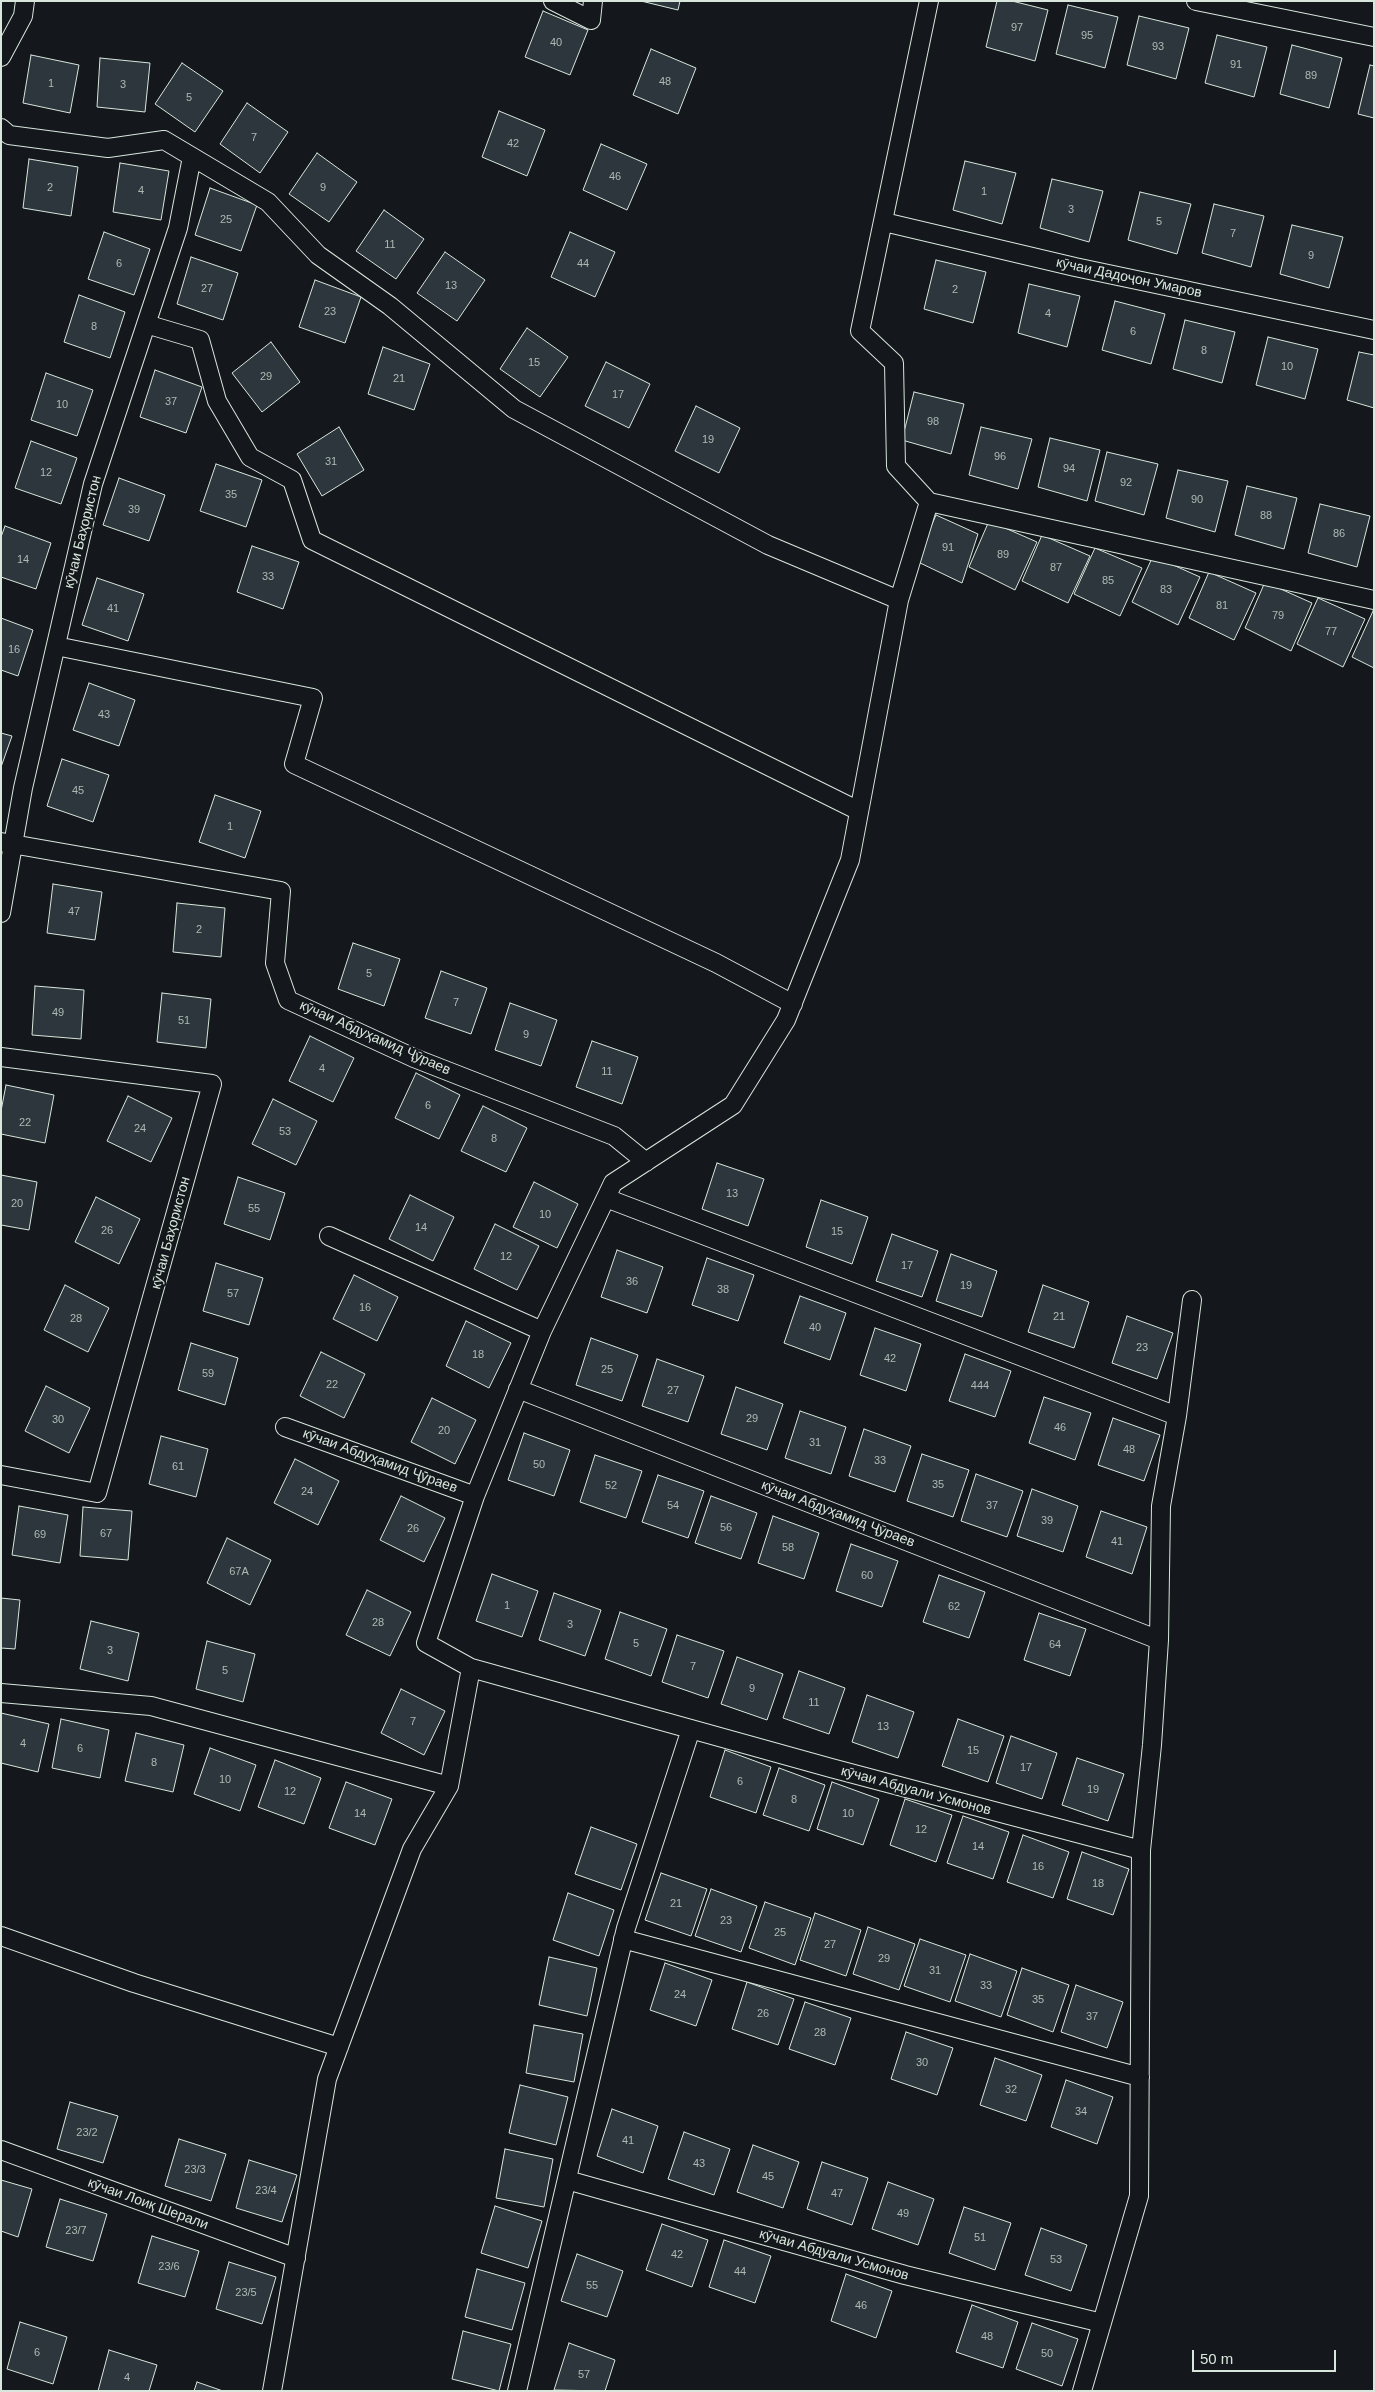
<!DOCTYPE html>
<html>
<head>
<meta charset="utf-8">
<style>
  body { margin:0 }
  #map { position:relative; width:1375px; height:2392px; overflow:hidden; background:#14181c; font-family:Helvetica,sans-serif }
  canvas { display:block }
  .frame { position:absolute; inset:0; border:2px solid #d8e6dc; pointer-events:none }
  .scale { position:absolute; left:1192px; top:2350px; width:144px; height:22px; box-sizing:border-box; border:2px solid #d8e6dc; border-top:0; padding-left:6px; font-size:15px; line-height:18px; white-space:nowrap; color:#d8e6dc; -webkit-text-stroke:4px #14181c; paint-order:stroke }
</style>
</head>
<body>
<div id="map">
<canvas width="1375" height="2392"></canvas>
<div class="frame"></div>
<div class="scale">50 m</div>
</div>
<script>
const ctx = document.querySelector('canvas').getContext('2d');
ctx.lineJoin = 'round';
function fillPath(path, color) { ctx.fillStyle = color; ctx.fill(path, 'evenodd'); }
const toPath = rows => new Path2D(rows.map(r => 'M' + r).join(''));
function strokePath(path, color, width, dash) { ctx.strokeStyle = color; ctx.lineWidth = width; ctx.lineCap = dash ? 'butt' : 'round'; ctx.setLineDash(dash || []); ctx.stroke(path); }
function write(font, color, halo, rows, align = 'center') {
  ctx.font = font + ' Helvetica,sans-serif'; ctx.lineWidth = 4; ctx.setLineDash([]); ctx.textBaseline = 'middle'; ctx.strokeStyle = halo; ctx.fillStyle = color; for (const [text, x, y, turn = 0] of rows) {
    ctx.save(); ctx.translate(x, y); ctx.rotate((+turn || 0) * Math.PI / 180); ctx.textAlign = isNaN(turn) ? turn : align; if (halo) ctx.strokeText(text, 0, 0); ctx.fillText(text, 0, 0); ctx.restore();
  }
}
const building = toPath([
  [641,1,680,1,678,10,641,1],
  [997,1,1012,1,1048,10,1035,61,986,47,997,1],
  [1068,5,1118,17,1105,68,1056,54,1068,5],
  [543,11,588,30,570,75,525,57,543,11],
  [1139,16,1189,28,1176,79,1127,65,1139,16],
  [1217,35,1267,47,1254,97,1205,83,1217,35],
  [1292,45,1342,58,1329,108,1280,94,1292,45],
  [651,49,696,68,678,114,633,95,651,49],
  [31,55,79,65,70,113,23,103,31,55],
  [100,58,150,63,145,112,97,107,100,58],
  [182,63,223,91,195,132,155,104,182,63],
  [1370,65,1374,66,1374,118,1358,114,1370,65],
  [247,103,288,132,260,173,220,144,247,103],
  [499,111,545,130,527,176,482,157,499,111],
  [601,144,647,164,627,210,583,190,601,144],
  [317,153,357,182,329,222,289,194,317,153],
  [29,159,78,167,71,216,23,208,29,159],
  [965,161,1016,173,1002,224,953,210,965,161],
  [120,163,169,171,161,220,113,212,120,163],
  [1052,179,1103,191,1089,242,1040,228,1052,179],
  [210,188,257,205,241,251,195,235,210,188],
  [1140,192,1191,204,1177,254,1128,240,1140,192],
  [1214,204,1264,216,1251,267,1202,253,1214,204],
  [384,210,424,239,396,279,356,251,384,210],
  [1292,225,1343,237,1329,288,1280,274,1292,225],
  [104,232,150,249,134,295,88,279,104,232],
  [570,232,615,252,595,297,551,277,570,232],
  [445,252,485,280,457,321,417,293,445,252],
  [191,257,238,273,223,320,177,304,191,257],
  [936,260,986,272,973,323,924,309,936,260],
  [315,280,361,297,345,343,299,327,315,280],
  [1029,284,1080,296,1067,347,1018,333,1029,284],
  [79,295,125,312,110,358,64,342,79,295],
  [1115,301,1165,314,1151,364,1102,350,1115,301],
  [1185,320,1235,332,1222,383,1173,369,1185,320],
  [527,328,568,357,540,397,500,369,527,328],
  [1268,337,1318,349,1305,399,1256,385,1268,337],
  [271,342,300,382,262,412,232,373,271,342],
  [383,347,430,364,414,410,368,394,383,347],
  [1359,352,1374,355,1374,408,1347,400,1359,352],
  [606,362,650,384,629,428,585,406,606,362],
  [155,370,202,387,186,433,140,417,155,370],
  [46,373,93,390,77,436,31,420,46,373],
  [914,392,964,404,951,454,902,440,914,392],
  [696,406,740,428,719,473,675,451,696,406],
  [339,427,364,470,322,496,297,454,339,427],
  [981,427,1032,439,1018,489,969,475,981,427],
  [1050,438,1100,450,1087,501,1038,487,1050,438],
  [31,441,77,458,61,504,15,488,31,441],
  [1107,452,1158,464,1144,515,1095,501,1107,452],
  [216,464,262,480,246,527,200,511,216,464],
  [1178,470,1228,481,1215,532,1166,518,1178,470],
  [119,478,165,495,149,541,103,525,119,478],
  [1247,486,1297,498,1284,549,1235,535,1247,486],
  [1320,504,1370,516,1357,567,1308,553,1320,504],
  [936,515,978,534,962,583,916,561,936,515],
  [989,521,1037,542,1015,590,969,567,989,521],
  [5,526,51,543,36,589,1,577,1,537,5,526],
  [1042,535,1090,556,1068,603,1022,581,1042,535],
  [252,546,299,562,283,609,237,592,252,546],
  [1095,548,1142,568,1120,616,1074,594,1095,548],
  [1153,556,1200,577,1178,625,1132,602,1153,556],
  [1209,572,1256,593,1234,640,1189,618,1209,572],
  [97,578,144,594,128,641,82,625,97,578],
  [1265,582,1312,603,1291,651,1245,628,1265,582],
  [1318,598,1365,619,1343,667,1297,644,1318,598],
  [1373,611,1374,612,1374,668,1352,657,1373,611],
  [1,618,33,630,18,676,1,670,1,618],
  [89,683,135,700,119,746,73,730,89,683],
  [1,733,12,736,1,767,1,733],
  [62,759,109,775,93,822,47,806,62,759],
  [215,795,261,811,245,858,199,842,215,795],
  [53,884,102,892,95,940,47,933,53,884],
  [177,903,225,908,221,957,173,952,177,903],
  [353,943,400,959,384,1006,338,989,353,943],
  [441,971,487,988,471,1034,425,1018,441,971],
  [35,986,84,990,81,1039,32,1035,35,986],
  [162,993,211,999,206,1048,157,1042,162,993],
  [510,1003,557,1020,541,1066,495,1050,510,1003],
  [310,1036,354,1058,333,1102,289,1081,310,1036],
  [592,1041,638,1057,622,1104,576,1087,592,1041],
  [416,1073,460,1095,439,1139,395,1118,416,1073],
  [6,1085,54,1095,45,1143,1,1134,1,1111,6,1085],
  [128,1096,172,1118,151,1162,107,1141,128,1096],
  [273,1099,317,1121,296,1165,252,1144,273,1099],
  [483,1106,527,1128,506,1172,461,1151,483,1106],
  [717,1163,764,1179,748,1226,702,1209,717,1163],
  [1,1175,37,1182,29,1230,1,1225,1,1175],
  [238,1177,285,1193,270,1240,224,1224,238,1177],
  [534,1182,578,1204,557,1248,513,1227,534,1182],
  [410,1195,454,1217,433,1261,389,1239,410,1195],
  [96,1197,140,1219,119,1264,75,1242,96,1197],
  [821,1200,868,1217,852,1264,806,1247,821,1200],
  [495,1224,539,1246,517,1290,474,1269,495,1224],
  [892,1234,938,1251,922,1297,876,1281,892,1234],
  [617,1250,663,1267,647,1313,601,1297,617,1250],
  [951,1254,997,1271,982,1317,936,1301,951,1254],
  [707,1258,754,1275,738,1321,692,1305,707,1258],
  [216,1263,263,1278,249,1325,203,1311,216,1263],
  [354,1275,398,1297,377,1341,333,1319,354,1275],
  [65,1285,109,1308,88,1352,44,1330,65,1285],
  [1043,1285,1089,1302,1074,1348,1028,1332,1043,1285],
  [800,1296,846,1313,830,1360,784,1343,800,1296],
  [1127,1316,1173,1333,1157,1379,1112,1363,1127,1316],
  [466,1321,511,1343,489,1388,446,1366,466,1321],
  [875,1328,921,1344,906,1391,860,1375,875,1328],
  [591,1338,638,1355,622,1401,576,1385,591,1338],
  [191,1343,238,1358,225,1405,178,1390,191,1343],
  [321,1352,365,1374,344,1418,300,1396,321,1352],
  [965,1354,1011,1371,995,1417,949,1401,965,1354],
  [657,1359,704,1376,688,1422,642,1406,657,1359],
  [46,1386,90,1408,69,1453,25,1431,46,1386],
  [736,1387,783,1404,767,1450,721,1434,736,1387],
  [1044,1397,1091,1413,1075,1460,1029,1443,1044,1397],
  [432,1398,476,1420,455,1464,411,1442,432,1398],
  [800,1411,846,1427,831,1474,785,1458,800,1411],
  [1113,1418,1160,1435,1144,1481,1098,1465,1113,1418],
  [864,1429,911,1446,895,1492,849,1476,864,1429],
  [524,1433,570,1450,554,1496,508,1480,524,1433],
  [161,1436,208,1449,196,1497,149,1484,161,1436],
  [922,1454,969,1470,953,1517,907,1501,922,1454],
  [595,1455,642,1471,626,1518,580,1502,595,1455],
  [295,1459,339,1481,318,1525,274,1503,295,1459],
  [976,1474,1023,1491,1007,1537,961,1521,976,1474],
  [658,1475,704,1491,688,1538,642,1522,658,1475],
  [1032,1489,1078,1506,1063,1552,1017,1536,1032,1489],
  [401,1496,445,1518,424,1562,380,1540,401,1496],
  [711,1496,757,1513,741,1559,695,1543,711,1496],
  [19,1506,68,1515,60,1563,12,1555,19,1506],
  [83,1507,132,1511,128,1560,80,1556,83,1507],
  [1101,1511,1147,1527,1132,1574,1086,1557,1101,1511],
  [773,1516,819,1533,804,1579,758,1563,773,1516],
  [227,1538,271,1560,250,1605,207,1583,227,1538],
  [851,1544,898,1561,882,1607,836,1591,851,1544],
  [492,1574,538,1591,522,1637,476,1621,492,1574],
  [939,1575,985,1592,969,1638,923,1622,939,1575],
  [367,1590,411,1612,390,1656,346,1635,367,1590],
  [554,1593,601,1610,585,1656,539,1640,554,1593],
  [1,1598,20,1600,15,1649,1,1648,1,1598],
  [620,1612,667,1629,651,1676,605,1659,620,1612],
  [1039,1613,1086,1629,1070,1676,1024,1660,1039,1613],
  [91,1621,139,1633,128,1681,80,1669,91,1621],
  [677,1635,724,1651,708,1698,662,1682,677,1635],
  [207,1641,255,1654,243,1702,196,1689,207,1641],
  [737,1657,783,1674,767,1720,721,1704,737,1657],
  [799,1671,845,1688,829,1734,783,1718,799,1671],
  [401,1689,445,1711,424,1755,381,1733,401,1689],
  [867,1695,914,1712,898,1758,852,1742,867,1695],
  [1,1713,49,1724,38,1772,1,1763,1,1713],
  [61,1719,109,1730,100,1778,52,1768,61,1719],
  [958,1719,1004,1736,988,1782,942,1766,958,1719],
  [136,1733,184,1745,173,1792,125,1781,136,1733],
  [1011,1736,1057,1753,1042,1799,996,1783,1011,1736],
  [210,1748,256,1765,240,1811,194,1794,210,1748],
  [725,1750,771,1767,756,1813,710,1797,725,1750],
  [1077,1758,1124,1774,1108,1821,1062,1805,1077,1758],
  [275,1760,321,1778,304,1824,258,1807,275,1760],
  [779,1768,825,1785,809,1831,763,1815,779,1768],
  [346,1782,392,1799,375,1845,329,1828,346,1782],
  [832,1782,879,1799,863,1845,817,1829,832,1782],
  [905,1799,952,1815,936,1862,890,1845,905,1799],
  [963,1816,1009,1832,993,1879,947,1863,963,1816],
  [591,1827,637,1844,621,1890,575,1874,591,1827],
  [1023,1835,1069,1852,1053,1898,1007,1882,1023,1835],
  [1082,1852,1129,1869,1113,1915,1067,1899,1082,1852],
  [661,1873,707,1889,691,1936,645,1920,661,1873],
  [711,1889,757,1906,741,1952,695,1936,711,1889],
  [568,1893,614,1910,599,1956,553,1940,568,1893],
  [765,1902,811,1918,795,1965,749,1948,765,1902],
  [815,1913,861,1930,846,1976,800,1960,815,1913],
  [868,1927,915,1944,899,1990,853,1974,868,1927],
  [920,1939,966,1955,950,2002,904,1986,920,1939],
  [970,1954,1017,1971,1001,2017,955,2001,970,1954],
  [549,1957,597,1968,587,2016,539,2005,549,1957],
  [665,1963,712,1980,696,2026,650,2010,665,1963],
  [1022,1968,1069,1985,1053,2032,1007,2015,1022,1968],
  [747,1982,794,1999,778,2045,732,2029,747,1982],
  [1076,1985,1123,2002,1107,2048,1061,2032,1076,1985],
  [805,2002,851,2018,835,2065,789,2049,805,2002],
  [534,2025,583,2034,574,2082,526,2073,534,2025],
  [906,2032,953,2048,937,2095,891,2079,906,2032],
  [995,2058,1042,2075,1026,2121,980,2105,995,2058],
  [1066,2080,1113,2097,1097,2144,1051,2127,1066,2080],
  [520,2085,568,2097,556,2145,509,2133,520,2085],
  [70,2102,118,2116,103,2163,57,2149,70,2102],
  [612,2109,658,2126,643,2173,597,2156,612,2109],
  [684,2132,730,2149,714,2195,668,2179,684,2132],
  [179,2139,226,2154,211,2201,165,2186,179,2139],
  [753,2145,799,2162,783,2208,737,2192,753,2145],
  [505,2149,553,2159,544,2207,496,2198,505,2149],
  [249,2160,297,2175,282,2222,236,2208,249,2160],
  [822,2162,868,2178,852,2225,807,2209,822,2162],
  [1,2180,32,2189,18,2237,1,2231,1,2180],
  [888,2182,934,2199,918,2245,872,2229,888,2182],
  [60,2199,107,2214,93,2261,46,2247,60,2199],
  [495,2206,542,2221,528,2268,481,2253,495,2206],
  [964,2207,1011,2223,995,2270,949,2253,964,2207],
  [662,2224,708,2240,692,2287,646,2270,662,2224],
  [1041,2228,1087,2245,1071,2291,1025,2275,1041,2228],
  [152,2236,199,2251,185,2297,138,2283,152,2236],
  [724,2240,771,2256,755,2303,709,2287,724,2240],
  [577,2254,623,2271,607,2317,561,2301,577,2254],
  [229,2262,276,2277,262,2324,216,2309,229,2262],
  [477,2269,525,2283,512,2330,465,2317,477,2269],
  [846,2274,892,2291,876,2338,831,2321,846,2274],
  [972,2305,1018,2322,1003,2368,956,2352,972,2305],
  [20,2322,67,2337,53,2384,7,2369,20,2322],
  [1032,2323,1078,2339,1062,2386,1016,2369,1032,2323],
  [463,2331,511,2344,499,2391,452,2379,463,2331],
  [569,2343,615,2360,605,2391,554,2390,569,2343],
  [109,2350,157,2365,149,2391,98,2391,109,2350],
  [197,2382,223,2391,194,2391,197,2382]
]);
fillPath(building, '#2c363c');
strokePath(building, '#d8e6dc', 1);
const minor = toPath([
  [553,1,591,20,593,1],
  [1196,1,1374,37],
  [1,57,23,16,25,1],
  [1,128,9,135,108,148,164,140,268,202,318,255,390,306,514,409,768,545,899,600],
  [884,222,1075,267,1374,330],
  [146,324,200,340,217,401,250,457,292,480,312,540,859,811],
  [929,502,896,466,894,363,860,331,929,1],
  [929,502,1374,600],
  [56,646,313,698,294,764,716,963,793,1004],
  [1,842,281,891,275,963,288,1000,414,1058,614,1136,646,1162],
  [1,913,23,788,93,484,178,228,192,157],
  [1,1057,212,1084,97,1493,1,1475],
  [606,1198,1177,1416],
  [329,1236,542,1331],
  [518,1389,1159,1640],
  [285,1427,475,1496],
  [471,1668,831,1768,1141,1850],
  [1,1693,151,1706,449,1786],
  [1,1936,134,1983,339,2047],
  [623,1939,1140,2077],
  [1,2150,296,2258],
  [567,2180,905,2275,1102,2323],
  [272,2391,327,2079,412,1849,449,1786,471,1668,426,1643,475,1496,542,1331,613,1183,733,1105,786,1020,850,860,899,600,929,502],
  [517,2391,626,1928,691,1729],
  [1082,2391,1139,2196,1141,1850,1152,1745,1159,1640,1161,1506,1177,1416,1192,1300]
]);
strokePath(minor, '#d8e6dc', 20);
strokePath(minor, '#14181c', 18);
write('11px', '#adbab4', null, [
  ["97",1017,28],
  ["95",1087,36],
  ["40",556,43],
  ["93",1158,47],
  ["91",1236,65],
  ["89",1311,76],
  ["48",665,82],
  ["1",51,84],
  ["3",123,85],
  ["5",189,98],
  ["7",254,138],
  ["42",513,144],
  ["46",615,177],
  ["2",50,188],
  ["9",323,188],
  ["4",141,191],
  ["1",984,192],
  ["3",1071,210],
  ["25",226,220],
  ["5",1159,222],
  ["7",1233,234],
  ["11",390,245],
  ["9",1311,256],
  ["6",119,264],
  ["44",583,264],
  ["13",451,286],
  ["27",207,289],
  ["2",955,290],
  ["23",330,312],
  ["4",1048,314],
  ["8",94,327],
  ["6",1133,332],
  ["8",1204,351],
  ["15",534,363],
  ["10",1287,367],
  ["29",266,377],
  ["21",399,379],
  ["17",618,395],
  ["37",171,402],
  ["10",62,405],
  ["98",933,422],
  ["19",708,440],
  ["96",1000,457],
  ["31",331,462],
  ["94",1069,469],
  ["12",46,473],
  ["92",1126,483],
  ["35",231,495],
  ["90",1197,500],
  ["39",134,510],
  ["88",1266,516],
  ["86",1339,534],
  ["91",948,548],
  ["89",1003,555],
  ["14",23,560],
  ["87",1056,568],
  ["33",268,577],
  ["85",1108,581],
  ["83",1166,590],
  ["81",1222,606],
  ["41",113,609],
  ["79",1278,616],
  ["77",1331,632],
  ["16",14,650],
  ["43",104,715],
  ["45",78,791],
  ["1",230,827],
  ["47",74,912],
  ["2",199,930],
  ["5",369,974],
  ["7",456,1003],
  ["49",58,1013],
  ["51",184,1021],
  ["9",526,1035],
  ["4",322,1069],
  ["11",607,1072],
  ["6",428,1106],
  ["22",25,1123],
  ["24",140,1129],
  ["53",285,1132],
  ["8",494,1139],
  ["13",732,1194],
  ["20",17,1204],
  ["55",254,1209],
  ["10",545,1215],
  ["14",421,1228],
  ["26",107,1231],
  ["15",837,1232],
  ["12",506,1257],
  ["17",907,1266],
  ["36",632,1282],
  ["19",966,1286],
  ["38",723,1290],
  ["57",233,1294],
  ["16",365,1308],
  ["21",1059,1317],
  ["28",76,1319],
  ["40",815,1328],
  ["23",1142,1348],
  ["18",478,1355],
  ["42",890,1359],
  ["25",607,1370],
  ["59",208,1374],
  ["22",332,1385],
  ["444",980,1386],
  ["27",673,1391],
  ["29",752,1419],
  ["30",58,1420],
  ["46",1060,1428],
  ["20",444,1431],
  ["31",815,1443],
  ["48",1129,1450],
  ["33",880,1461],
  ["50",539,1465],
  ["61",178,1467],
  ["35",938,1485],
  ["52",611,1486],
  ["24",307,1492],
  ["54",673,1506],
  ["37",992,1506],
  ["39",1047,1521],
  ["56",726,1528],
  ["26",413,1529],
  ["67",106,1534],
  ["69",40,1535],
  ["41",1117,1542],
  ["58",788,1548],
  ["67А",239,1572],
  ["60",867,1576],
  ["1",507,1606],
  ["62",954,1607],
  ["28",378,1623],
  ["3",570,1625],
  ["5",636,1644],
  ["64",1055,1645],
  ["3",110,1651],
  ["7",693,1667],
  ["5",225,1671],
  ["9",752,1689],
  ["11",814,1703],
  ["7",413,1722],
  ["13",883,1727],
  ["4",23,1744],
  ["6",80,1749],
  ["15",973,1751],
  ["8",154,1763],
  ["17",1026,1768],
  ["10",225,1780],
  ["6",740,1782],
  ["19",1093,1790],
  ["12",290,1792],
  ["8",794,1800],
  ["14",360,1814],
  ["10",848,1814],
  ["12",921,1830],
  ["14",978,1847],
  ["16",1038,1867],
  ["18",1098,1884],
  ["21",676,1904],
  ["23",726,1921],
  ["25",780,1933],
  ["27",830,1945],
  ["29",884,1959],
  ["31",935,1971],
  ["33",986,1986],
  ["24",680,1995],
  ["35",1038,2000],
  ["26",763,2014],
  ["37",1092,2017],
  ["28",820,2033],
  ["30",922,2063],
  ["32",1011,2090],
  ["34",1081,2112],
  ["23/2",87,2133],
  ["41",628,2141],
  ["43",699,2164],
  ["23/3",195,2170],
  ["45",768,2177],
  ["23/4",266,2191],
  ["47",837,2194],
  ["49",903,2214],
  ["23/7",76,2231],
  ["51",980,2238],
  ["42",677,2255],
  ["53",1056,2260],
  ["23/6",169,2267],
  ["44",740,2272],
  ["55",592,2286],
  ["23/5",246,2293],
  ["46",861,2306],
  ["48",987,2337],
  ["6",37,2353],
  ["50",1047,2354],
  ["57",584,2375],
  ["4",127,2378]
]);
write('14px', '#d8e6dc', '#14181c', [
  ["кӯчаи Дадоҷон Умаров",1129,278,12],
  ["кӯчаи Баҳористон",83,532,-76],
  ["кӯчаи Абдуҳамид Ҷӯраев",375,1038,24],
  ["кӯчаи Баҳористон",171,1233,-75],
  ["кӯчаи Абдуҳамид Ҷӯраев",380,1461,20],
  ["кӯчаи Абдуҳамид Ҷӯраев",838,1514,21],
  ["кӯчаи Абдуали Усмонов",916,1791,15],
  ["кӯчаи Лоиқ Шерали",148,2204,20],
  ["кӯчаи Абдуали Усмонов",834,2255,16]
]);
</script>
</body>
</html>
